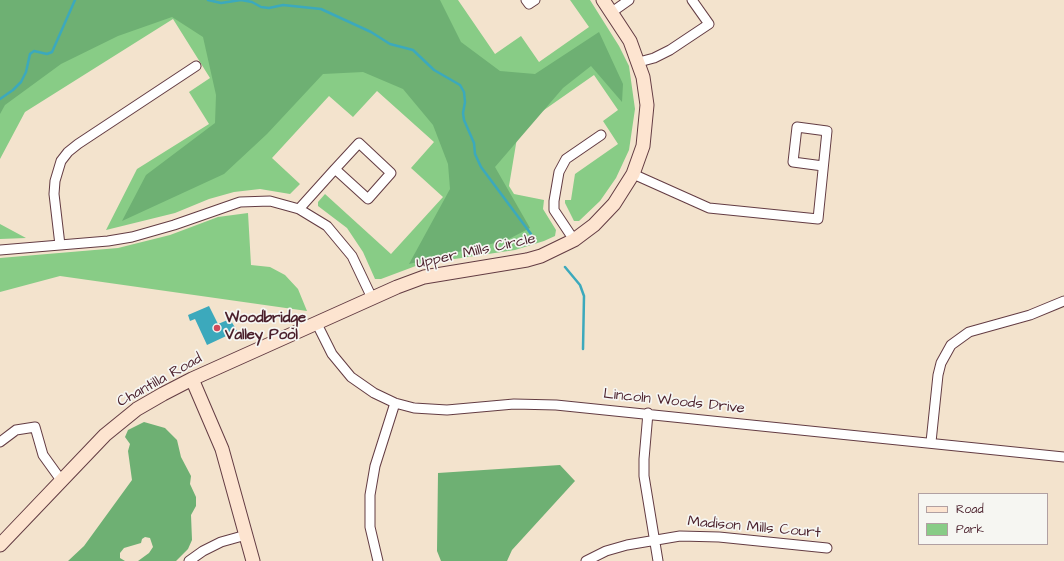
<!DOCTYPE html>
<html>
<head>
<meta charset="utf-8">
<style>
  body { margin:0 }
  #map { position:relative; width:1064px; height:561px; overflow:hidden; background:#f3e3cd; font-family:"Architects Daughter",sans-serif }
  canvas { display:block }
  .legend { position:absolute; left:918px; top:493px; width:130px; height:52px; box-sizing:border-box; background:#f6f6f2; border:1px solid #b1a0a2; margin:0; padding:5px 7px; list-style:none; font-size:12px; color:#4a1f2b }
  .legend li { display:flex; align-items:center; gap:8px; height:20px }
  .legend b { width:20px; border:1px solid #b1a0a2 }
</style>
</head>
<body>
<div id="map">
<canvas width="1064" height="561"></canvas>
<ul class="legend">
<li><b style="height:5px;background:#fde4d0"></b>Road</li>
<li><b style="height:11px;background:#88cc86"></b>Park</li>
</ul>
</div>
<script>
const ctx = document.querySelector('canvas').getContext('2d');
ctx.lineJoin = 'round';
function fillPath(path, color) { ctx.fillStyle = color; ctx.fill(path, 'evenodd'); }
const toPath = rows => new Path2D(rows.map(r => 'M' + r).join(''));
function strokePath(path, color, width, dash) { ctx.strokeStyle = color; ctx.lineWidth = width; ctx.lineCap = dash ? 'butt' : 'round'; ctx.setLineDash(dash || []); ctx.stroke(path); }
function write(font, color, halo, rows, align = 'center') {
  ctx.font = font + ' "Architects Daughter",sans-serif'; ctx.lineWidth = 3.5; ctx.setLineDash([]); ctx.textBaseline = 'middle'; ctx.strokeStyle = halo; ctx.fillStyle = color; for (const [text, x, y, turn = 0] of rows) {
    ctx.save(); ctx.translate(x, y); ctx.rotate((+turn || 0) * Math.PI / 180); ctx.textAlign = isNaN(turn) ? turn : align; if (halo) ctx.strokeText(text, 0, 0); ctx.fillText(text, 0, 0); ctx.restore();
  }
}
fillPath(toPath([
  [0,0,458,0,495,54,521,36,539,62,589,27,570,0,590,0,619,46,629,66,635,109,629,150,616,178,600,201,579,221,574,221,565,203,565,200,571,200,575,174,618,144,603,121,618,110,594,75,534,117,517,138,509,186,514,194,544,200,543,209,556,230,555,236,544,241,515,250,421,264,381,279,375,279,363,252,347,228,318,206,318,202,325,194,391,254,443,197,411,168,434,142,377,91,353,117,329,96,272,158,300,184,290,194,260,189,234,192,209,199,175,213,106,230,137,169,209,124,189,92,210,78,173,19,25,112,0,159],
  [248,213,251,265,270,267,285,275,298,289,307,311,60,276,0,292,0,258,118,248,170,235,218,217],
  [0,224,26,238,0,239]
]), '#88cc86');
fillPath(toPath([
  [0,0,440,0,461,42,500,71,535,74,599,32,623,84,622,102,591,66,563,88,495,167,530,228,507,240,409,264,450,189,448,164,433,125,403,89,363,72,323,74,267,134,224,174,122,221,146,175,215,123,216,95,203,37,172,17,118,36,61,64,5,105,0,114],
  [144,422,165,428,177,440,181,457,191,476,190,484,196,497,196,506,191,515,192,540,188,549,176,561,138,561,149,553,153,547,150,538,145,537,142,539,141,543,124,548,120,553,120,558,125,561,68,561,84,546,132,480,128,451,130,444,125,437,128,430],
  [560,465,575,481,512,550,507,561,441,561,437,551,438,473]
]), '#6eb073');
fillPath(toPath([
  [209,306,218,324,230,319,237,331,207,345,195,319,190,321,188,315]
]), '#3ca9bc');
strokePath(toPath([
  [208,0,221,3,241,0,252,2,261,7,269,8,283,5,321,9,371,32,390,44,413,50,434,70,460,85,464,92,465,102,463,113,464,120,474,143,475,154,481,167,531,234],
  [0,99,13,90,21,82,26,72,30,54,34,51,47,54,52,52,75,0],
  [565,267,580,285,584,296,583,349]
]), '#3ca9bc', 2.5);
const street = toPath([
  [526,0,529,4,535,0],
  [612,12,629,0],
  [639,62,654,58,670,50,709,24,692,0],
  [633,174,709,208,818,219,827,131,797,127,793,162,823,166],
  [299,209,335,169,368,199,391,173,359,143,335,169],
  [574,240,554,210,554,201,559,172,566,159,601,135],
  [60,245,54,194,55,181,61,161,68,152,78,144,196,66],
  [0,250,108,241,132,237,174,225,240,202,270,201,299,209,327,226,352,256,372,298],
  [317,324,332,354,351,377,374,393,395,403,414,408,447,410,514,404,556,405,1064,457],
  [648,413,644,459,644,476,658,561],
  [0,442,16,430,35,427,43,455,61,480],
  [931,442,938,375,941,363,951,345,969,332,1030,315,1064,301],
  [189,561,203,551,221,542,246,535],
  [378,561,370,527,370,495,375,466,395,403],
  [586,561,606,551,627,545,680,536,719,537,827,548]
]);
const secondary = toPath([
  [192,379,222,449,253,561],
  [0,545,105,435,137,409,163,394,192,379,397,287,424,277,527,260,541,256,574,240,594,225,614,204,633,174,643,146,647,105,643,77,630,41,603,0]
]);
strokePath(street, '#633c43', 11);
strokePath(secondary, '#633c43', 15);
strokePath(street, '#fff', 9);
strokePath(secondary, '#fde4d0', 13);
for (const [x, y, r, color] of [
  [217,328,4,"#d1495b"]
]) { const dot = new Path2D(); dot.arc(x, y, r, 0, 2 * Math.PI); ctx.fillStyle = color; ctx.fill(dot); strokePath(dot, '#f6f6f2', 1.5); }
write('15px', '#4a1f2b', '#f6f6f2', [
  ["Upper Mills Circle",476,252,-12],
  ["Chantilla Road",160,381,-29],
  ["Lincoln Woods Drive",674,402,6],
  ["Madison Mills Court",754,528,5]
]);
write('bold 15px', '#4a1f2b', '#f6f6f2', [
  ["Woodbridge",225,319],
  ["Valley Pool",225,336]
], 'left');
</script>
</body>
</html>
